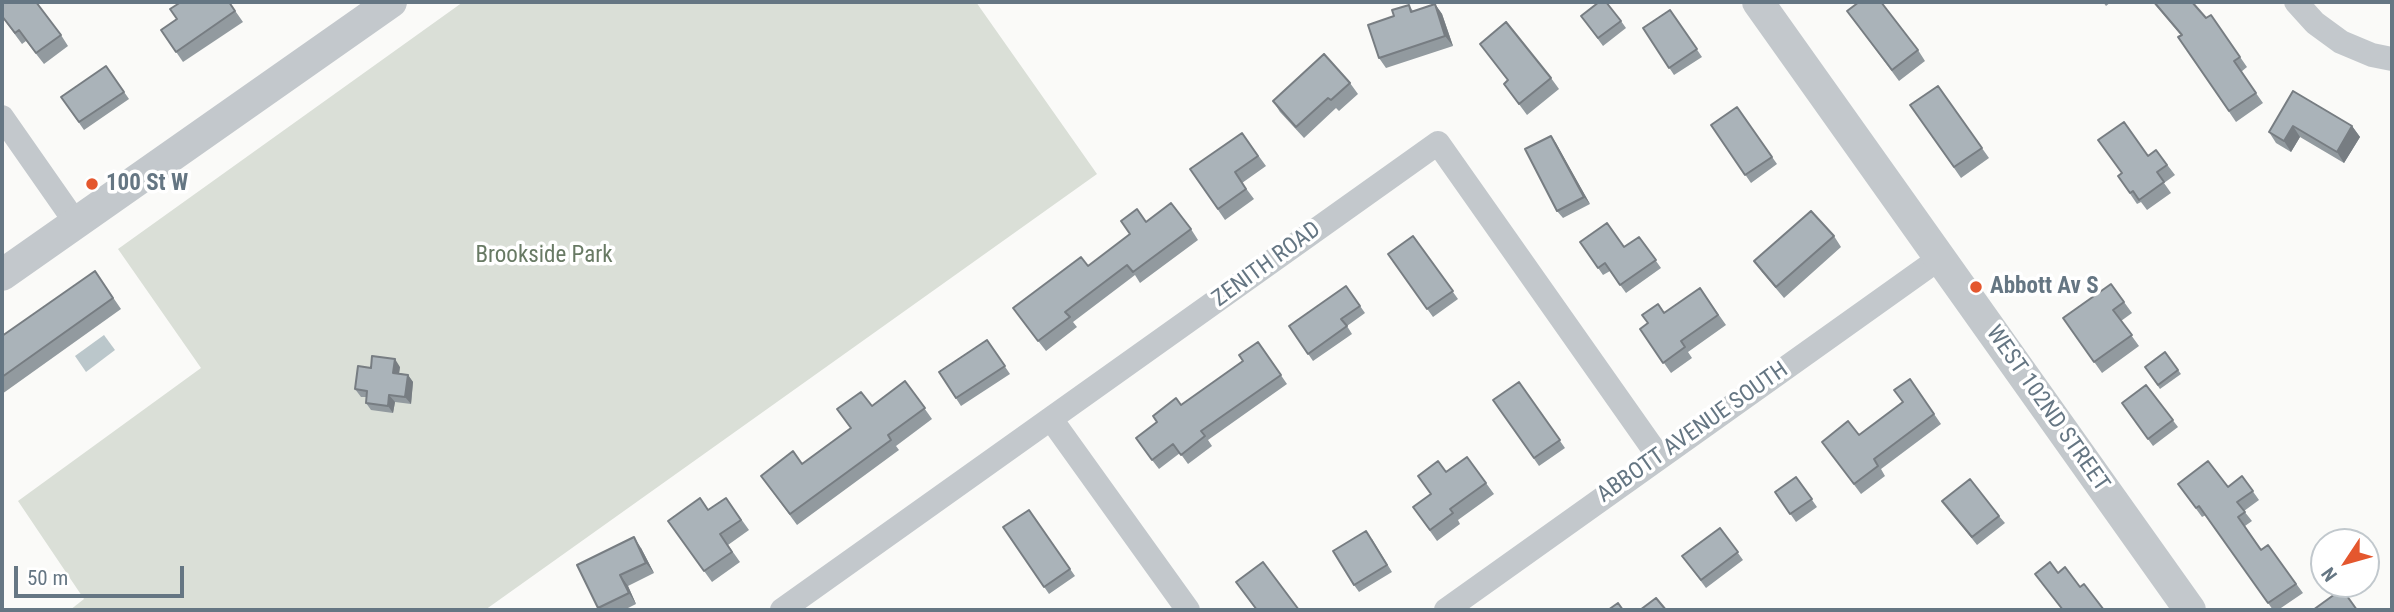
<!DOCTYPE html>
<html>
<head>
<meta charset="utf-8">
<style>
  body { margin:0 }
  #map { position:relative; width:2394px; height:612px; overflow:hidden; background:#fafaf8; font-family:"Roboto Condensed",sans-serif }
  canvas { display:block }
  .frame { position:absolute; inset:0; border:4px solid #657683; pointer-events:none }
  .north { position:absolute; left:2310px; top:528px; width:70px; height:70px; box-sizing:border-box; background:#fff; border:2px solid #c1c8cd; border-radius:50%; rotate:234deg; font-size:19px; font-weight:700; line-height:28px; text-align:center; color:#657683 }
  .north::after { content:''; display:block; margin:auto; width:24px; height:32px; background:#e4572e; clip-path:polygon(50% 0,100% 100%,50% 72%,0 100%) }
  .scale { position:absolute; left:14px; top:566px; width:170px; height:32px; box-sizing:border-box; border:4px solid #657683; border-top:0; padding-left:9px; font-size:21px; line-height:24px; white-space:nowrap; color:#657683; -webkit-text-stroke:5px #fff; paint-order:stroke }
</style>
</head>
<body>
<div id="map">
<canvas width="2394" height="612"></canvas>
<div class="frame"></div>
<div class="north">N</div>
<div class="scale">50 m</div>
</div>
<script>
const ctx = document.querySelector('canvas').getContext('2d');
ctx.lineJoin = 'round';
function fillPath(path, color) { ctx.fillStyle = color; ctx.fill(path, 'evenodd'); }
const toPath = rows => new Path2D(rows.map(r => 'M' + r).join(''));
function strokePath(path, color, width, dash) { ctx.strokeStyle = color; ctx.lineWidth = width; ctx.lineCap = dash ? 'butt' : 'round'; ctx.setLineDash(dash || []); ctx.stroke(path); }
function write(font, color, halo, rows, align = 'center') {
  ctx.font = font + ' "Roboto Condensed",sans-serif'; ctx.lineWidth = 7; ctx.setLineDash([]); ctx.textBaseline = 'middle'; ctx.strokeStyle = halo; ctx.fillStyle = color; for (const [text, x, y, turn = 0] of rows) {
    ctx.save(); ctx.translate(x, y); ctx.rotate((+turn || 0) * Math.PI / 180); ctx.textAlign = isNaN(turn) ? turn : align; if (halo) ctx.strokeText(text, 0, 0); ctx.fillText(text, 0, 0); ctx.restore();
  }
}
fillPath(toPath([
  [463,2,976,2,1097,174,485,610,70,610,84,599,18,501,201,368,118,249]
]), '#dadfd7');
fillPath(toPath([
  [104,335,115,350,86,372,75,356]
]), '#bbc7cb');
strokePath(toPath([
  [2296,2,2315,23,2341,42,2372,55,2392,59],
  [2,117,76,223],
  [1051,419,1188,610],
  [782,610,1438,143,1659,457],
  [1446,610,1940,258]
]), '#c3c8cc', 24);
strokePath(toPath([
  [1758,2,2190,610],
  [2,275,391,2]
]), '#c3c8cc', 32);
fillPath(toPath([
  [229,2,243,22,183,62,161,30],
  [2103,2,2111,2,2106,6],
  [2153,2,2192,2,2206,18,2211,15,2247,67,2241,72,2263,103,2236,122,2178,37,2181,35],
  [1435,4,1442,14,1453,46,1386,68,1379,58,1394,16,1409,5,1413,11],
  [1670,10,1702,57,1674,75,1643,28],
  [1847,11,1918,50,1925,61,1899,81],
  [1581,16,1621,21,1626,28,1603,46],
  [2,17,61,35,68,46,44,64,26,41,22,44],
  [1480,44,1551,78,1559,89,1527,115,1504,84,1508,81],
  [106,66,129,99,84,130,61,97],
  [1350,83,1358,94,1339,111,1336,108,1304,138,1280,112,1273,101],
  [1938,86,1989,158,1961,178,1910,105],
  [2293,91,2352,126,2360,137,2344,163,2300,137,2291,152,2276,143,2269,132],
  [1737,107,1777,164,1751,183,1711,125],
  [1242,133,1266,166,1242,183,1254,199,1225,220,1190,169],
  [1551,136,1590,204,1563,218,1557,211],
  [2156,150,2175,175,2164,183,2171,193,2147,210,2141,202,2137,204,2118,176],
  [1146,222,1191,229,1198,240,1140,283,1135,275,1073,322,1077,327,1046,351,1021,319],
  [1413,236,1458,299,1433,317,1388,254],
  [1834,236,1841,247,1784,298,1762,272,1754,261],
  [1639,237,1661,268,1626,293,1610,271,1603,275,1580,242,1624,247],
  [95,271,121,309,2,394,2,336],
  [2111,284,2132,313,2121,321,2139,346,2102,373,2063,318],
  [1346,286,1365,313,1347,326,1352,334,1313,361,1289,326],
  [1700,288,1726,325,1688,352,1692,358,1671,373,1640,329,1664,313],
  [987,340,1010,374,961,406,939,372],
  [1258,342,1287,384,1208,440,1212,446,1188,464,1180,453,1159,469,1142,447,1181,405,1243,361],
  [2165,352,2181,374,2160,389,2145,367],
  [400,367,399,373,408,375,413,382,411,404,395,402,393,413,371,410,366,403,366,397,361,397,355,389,371,368],
  [1910,379,1941,424,1881,469,1885,476,1861,494,1822,442,1859,435,1903,402],
  [905,381,932,419,896,446,899,450,797,525,761,476,802,464,851,428,872,406],
  [1519,382,1565,448,1539,466,1493,400],
  [2146,385,2178,427,2153,446,2122,403],
  [1467,457,1494,494,1458,520,1460,524,1437,541,1413,507,1431,494,1446,472],
  [2242,476,2259,500,2244,511,2252,521,2245,526,2261,550,2268,545,2303,593,2278,610,2273,610,2206,515,2202,517,2178,484,2228,487],
  [1796,477,1817,507,1796,522,1775,492],
  [726,498,749,530,728,545,740,562,712,582,668,521,708,510],
  [1942,501,1999,516,2005,523,1977,545],
  [1029,510,1075,576,1049,594,1003,527],
  [1720,528,1743,560,1706,588,1682,556],
  [1372,539,1392,572,1359,592,1354,585],
  [641,548,654,573,628,586,636,604,624,610,600,610,577,565]
]), '#929a9f');
fillPath(toPath([
  [1435,4,1442,14,1453,46,1445,36],
  [2293,126,2300,137,2291,152,2284,141],
  [2352,126,2360,137,2344,163,2337,152],
  [1551,136,1556,143,1590,204,1584,197],
  [395,359,400,367,398,380,393,373],
  [408,375,413,382,411,404,405,397],
  [389,395,395,402,393,413,388,406],
  [634,537,641,548,654,573,646,563],
  [620,575,628,586,636,604,629,593]
]), '#777d82');
const building = toPath([
  [2,2,36,2,61,35,36,53,19,30,15,33,2,16,2,2],
  [181,2,229,2,235,11,176,52,161,30,177,19,170,9,181,2],
  [1599,2,1606,2,1621,21,1598,38,1581,16,1599,2],
  [1859,2,1881,2,1918,50,1892,70,1847,11,1859,2],
  [2154,2,2192,2,2206,18,2211,15,2240,57,2234,61,2256,93,2229,111,2178,37,2182,35,2154,2],
  [1435,4,1445,36,1379,58,1368,25,1394,16,1392,10,1409,5,1411,12,1435,4],
  [1670,10,1697,49,1669,68,1643,28,1670,10],
  [1506,22,1551,78,1519,104,1504,84,1508,80,1480,44,1506,22],
  [1324,54,1350,83,1331,100,1328,98,1296,127,1273,101,1324,54],
  [106,66,124,92,79,122,61,97,106,66],
  [1938,86,1982,148,1954,167,1910,105,1938,86],
  [2293,91,2352,126,2337,152,2293,126,2284,141,2269,132,2293,91],
  [1737,107,1772,157,1745,175,1711,125,1737,107],
  [2124,122,2148,156,2156,150,2167,165,2157,172,2164,182,2139,200,2133,191,2130,193,2118,176,2122,173,2098,140,2124,122],
  [1242,133,1258,156,1235,172,1246,189,1218,209,1190,169,1242,133],
  [1551,136,1584,197,1557,211,1525,149,1551,136],
  [1171,203,1191,229,1133,272,1127,265,1065,312,1070,317,1038,341,1013,308,1081,257,1088,266,1130,234,1121,221,1137,209,1146,222,1171,203],
  [1811,211,1834,236,1776,287,1754,261,1811,211],
  [1607,223,1624,247,1639,237,1656,260,1620,285,1605,263,1598,268,1580,242,1607,223],
  [1413,236,1453,291,1427,309,1388,254,1413,236],
  [95,271,113,298,2,377,2,336,95,271],
  [2111,284,2124,302,2113,310,2132,335,2094,362,2063,318,2111,284],
  [1346,286,1360,306,1341,319,1347,326,1308,354,1289,326,1346,286],
  [1700,288,1718,315,1681,341,1685,347,1663,363,1640,329,1648,323,1642,315,1658,304,1664,313,1700,288],
  [987,340,1005,366,956,398,939,372,987,340],
  [1258,342,1281,375,1201,431,1205,436,1181,455,1173,444,1152,460,1136,438,1157,422,1153,416,1176,398,1181,405,1243,361,1239,355,1258,342],
  [2165,352,2178,370,2158,385,2145,367,2165,352],
  [372,356,395,359,393,373,408,375,405,397,389,395,388,406,366,403,367,391,355,389,358,366,371,368,372,356],
  [1910,379,1934,414,1874,459,1878,466,1854,484,1822,442,1848,421,1859,435,1903,402,1894,390,1910,379],
  [905,381,925,408,888,435,891,440,790,514,761,476,793,451,802,464,851,428,837,409,861,392,872,406,905,381],
  [1519,382,1560,440,1534,458,1493,400,1519,382],
  [2146,385,2173,420,2148,439,2122,403,2146,385],
  [1467,457,1486,483,1450,509,1453,513,1430,530,1413,507,1431,494,1418,476,1438,461,1446,472,1467,457],
  [2208,461,2228,487,2242,476,2253,491,2237,502,2245,512,2238,517,2261,550,2268,545,2296,584,2268,603,2199,506,2196,508,2178,484,2208,461],
  [1796,477,1812,499,1790,514,1775,492,1796,477],
  [1970,479,1999,516,1972,537,1942,501,1970,479],
  [700,498,708,510,726,498,741,520,720,534,732,552,704,571,668,521,700,498],
  [1029,510,1070,569,1044,587,1003,527,1029,510],
  [1720,528,1738,552,1701,580,1682,556,1720,528],
  [1366,531,1387,565,1354,585,1333,551,1366,531],
  [634,537,646,563,620,575,629,593,598,608,577,565,634,537],
  [1263,562,1299,610,1257,610,1236,582,1263,562],
  [2050,562,2058,573,2065,567,2080,587,2084,584,2104,610,2063,610,2035,574,2050,562],
  [2342,589,2357,610,2313,610,2342,589],
  [1656,598,1666,610,1640,610,1656,598],
  [1618,603,1623,610,1608,610,1618,603]
]);
fillPath(building, '#aab3b9');
strokePath(building, '#777d82', 2);
for (const [x, y, r, color] of [
  [92,184,7,"#e4572e"],
  [1976,287,7,"#e4572e"]
]) { const dot = new Path2D(); dot.arc(x, y, r, 0, 2 * Math.PI); ctx.fillStyle = color; ctx.fill(dot); strokePath(dot, '#fff', 2.5); }
write('bold 23px', '#657683', '#fff', [
  ["100 St W",106,184],
  ["Abbott Av S",1990,287]
], 'left');
write('23px', '#687a64', '#fff', [
  ["Brookside Park",544,256]
]);
write('23px', '#657683', '#fff', [
  ["ZENITH ROAD",1267,265,-36],
  ["WEST 102ND STREET",2047,409,55],
  ["ABBOTT AVENUE SOUTH",1693,433,-35]
]);
</script>
</body>
</html>
